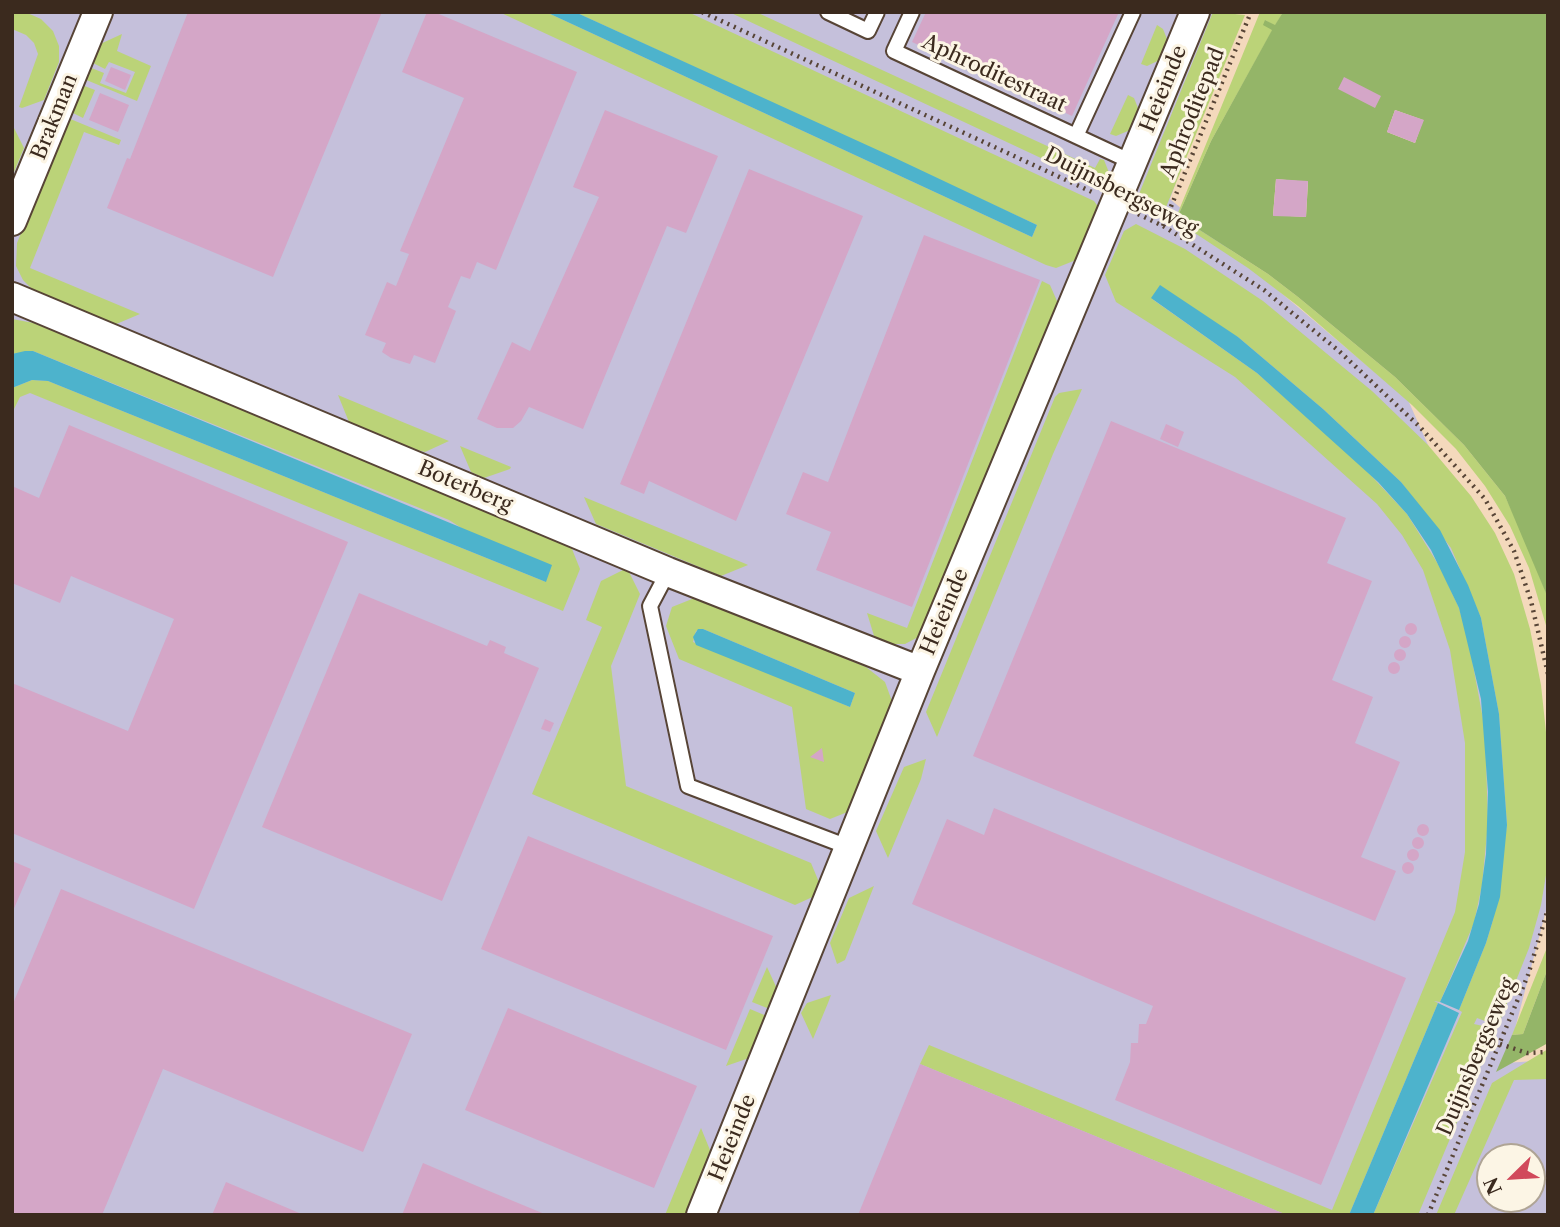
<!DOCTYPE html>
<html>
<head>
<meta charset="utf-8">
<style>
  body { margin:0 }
  #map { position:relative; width:1560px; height:1227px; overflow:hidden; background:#f4d9bc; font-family:"Libre Caslon Text",serif }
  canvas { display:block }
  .frame { position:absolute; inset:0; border:14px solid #3b2a1e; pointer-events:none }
  .north { position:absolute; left:1476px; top:1143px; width:70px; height:70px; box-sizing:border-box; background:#fcf5e5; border:2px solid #afa495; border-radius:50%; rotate:246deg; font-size:19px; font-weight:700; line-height:28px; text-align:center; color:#3b2a1e }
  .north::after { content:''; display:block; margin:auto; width:24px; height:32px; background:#d1495b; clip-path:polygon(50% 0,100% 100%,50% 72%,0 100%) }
</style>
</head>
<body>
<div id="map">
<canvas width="1560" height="1227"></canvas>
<div class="frame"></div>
<div class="north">N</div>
</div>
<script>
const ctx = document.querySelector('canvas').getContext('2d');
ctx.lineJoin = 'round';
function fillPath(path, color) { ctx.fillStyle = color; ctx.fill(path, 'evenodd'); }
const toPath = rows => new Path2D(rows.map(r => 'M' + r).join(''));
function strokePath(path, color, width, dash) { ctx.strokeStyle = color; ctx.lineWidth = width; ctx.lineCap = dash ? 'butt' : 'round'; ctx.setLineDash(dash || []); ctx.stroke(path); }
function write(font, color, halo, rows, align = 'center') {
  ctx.font = font + ' "Libre Caslon Text",serif'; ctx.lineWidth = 6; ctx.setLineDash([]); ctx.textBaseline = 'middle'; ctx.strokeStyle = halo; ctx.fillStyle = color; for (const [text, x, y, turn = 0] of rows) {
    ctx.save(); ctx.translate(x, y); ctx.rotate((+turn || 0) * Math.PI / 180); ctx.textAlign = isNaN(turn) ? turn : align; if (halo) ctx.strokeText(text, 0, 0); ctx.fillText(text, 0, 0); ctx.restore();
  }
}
fillPath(toPath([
  [12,12,1237,12,1170,199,1408,400,1522,656,1548,789,1548,903,1506,1063,1548,1060,1548,1215,12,1215],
  [1490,1157,1532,1157,1532,1199,1490,1199]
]), '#c5c0db');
fillPath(toPath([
  [12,12,25,12,41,19,53,31,59,46,59,62,44,100,22,108,19,107,38,54,34,43,26,35,12,29],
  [499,12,546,12,1032,237,1037,225,575,12,688,12,1094,201,1099,208,1081,258,1056,268,1046,265],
  [729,12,756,12,1095,168,1100,159,1104,160,1112,180,1105,188],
  [1213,12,1245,15,1164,212,1157,216,1140,206,1139,194],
  [1260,12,1283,12,1275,26,1265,20,1273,29,1211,141,1178,216,1268,274,1298,297,1395,377,1464,445,1505,496,1524,537,1547,595,1548,632,1529,568,1510,526,1485,486,1456,449,1412,405,1298,306,1248,268,1175,220],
  [1157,25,1163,29,1169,44,1164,58,1147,66,1141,64],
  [122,34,117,51,151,66,137,101,84,79,89,67,104,73,100,83,126,93,135,72,109,62,105,69,91,62,98,45],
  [82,85,95,90,83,118,71,112],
  [1128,95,1134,98,1140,113,1135,128,1116,136,1110,134],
  [68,118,121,140,119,145,84,132,30,268,140,314,114,325,34,291,23,280,16,266,17,243],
  [12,124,24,148,12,177],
  [1136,224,1185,249,1263,301,1372,391,1428,445,1471,496,1495,533,1514,574,1530,629,1541,685,1548,751,1548,863,1541,905,1529,948,1498,1026,1477,1018,1474,1024,1496,1029,1418,1215,1373,1215,1462,1012,1459,1010,1486,943,1493,920,1507,825,1499,714,1481,618,1451,548,1401,482,1323,409,1238,337,1152,299,1257,373,1363,467,1407,514,1441,569,1459,608,1468,638,1485,730,1488,823,1482,885,1474,923,1440,1002,1434,1001,1438,1003,1349,1215,1287,1215,920,1064,929,1045,1332,1210,1455,912,1465,852,1465,743,1450,650,1423,570,1402,535,1377,504,1235,377,1116,302,1105,275,1124,231],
  [1042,281,1050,285,1060,308,924,634,905,644,890,644,875,639,867,613,907,628],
  [12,319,34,323,570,544,580,569,563,611,30,393,20,397,12,413,12,388,32,380,48,381,546,582,449,520,33,351,12,354],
  [1082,389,1053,454,937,737,926,712,1055,397,1059,393],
  [338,395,405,423,449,441,425,452,417,450,349,422],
  [460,446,511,467,510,469,484,478,471,472],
  [584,497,746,564,748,565,721,576,596,524],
  [627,568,640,594,611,666,626,786,811,863,821,887,819,894,795,905,532,794,602,627,586,620,601,581],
  [697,597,866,667,885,682,893,704,855,809,830,819,806,809,792,707,679,659,666,626,672,607],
  [703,629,855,693,850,707,693,642,696,631],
  [926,759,921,779,888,858,876,831,904,767],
  [874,886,845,960,837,964,830,943,849,898],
  [1548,945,1548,968,1523,1034,1512,1035],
  [767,967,778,991,772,1010,752,1002],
  [831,995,828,1003,813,1039,801,1013,807,1003],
  [750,1009,769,1017,752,1057,726,1066],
  [1548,1049,1548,1079,1514,1080,1454,1215,1436,1215,1492,1083],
  [701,1128,712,1155,687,1214,665,1215]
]), '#bbd378');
fillPath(toPath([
  [1283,12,1548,12,1548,598,1505,496,1464,445,1395,377,1298,297,1268,274,1178,216,1211,141,1272,30,1263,25,1265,20,1275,25],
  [1395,110,1423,120,1415,143,1387,132],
  [1276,179,1308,182,1306,217,1273,215],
  [1548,968,1548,1043,1496,1072,1512,1035,1523,1034]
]), '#94b568');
fillPath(toPath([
  [546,12,575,12,893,157,1037,225,1032,237],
  [1160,285,1238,337,1323,409,1401,482,1440,530,1468,585,1481,618,1499,714,1507,825,1500,897,1486,943,1459,1010,1440,1002,1468,941,1479,904,1486,854,1488,792,1481,699,1459,608,1431,550,1407,514,1378,482,1257,373,1151,298],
  [25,351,33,351,552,565,546,582,48,381,32,380,12,388,12,354],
  [703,629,855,693,850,707,696,645,693,637,698,629],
  [1438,1003,1459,1013,1373,1215,1349,1215]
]), '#4db3cc');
fillPath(toPath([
  [188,12,382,12,273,277,107,208,127,158,130,159],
  [427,12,434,12,577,72,496,270,477,262,470,279,461,276,448,307,456,311,435,363,414,355,410,364,391,358,382,352,386,343,365,335,387,282,396,286,409,254,400,251,464,98,402,72],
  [926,12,1119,12,1072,116,912,42],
  [111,67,131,75,125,90,105,81],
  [1344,77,1381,96,1375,108,1338,89],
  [100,93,129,105,118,132,89,120],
  [605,110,718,156,686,233,667,226,583,429,529,407,521,421,513,428,497,428,477,419,512,342,530,351,599,197,573,187],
  [1395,110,1424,120,1415,143,1387,132],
  [749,169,863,216,736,521,649,481,644,494,620,484],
  [1276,179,1308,181,1306,217,1273,216],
  [924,235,1040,280,912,607,816,570,831,532,786,514,803,472,828,482],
  [1111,421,1346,518,1327,563,1372,581,1332,680,1373,697,1355,743,1400,762,1361,857,1396,871,1375,921,973,756],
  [1166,424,1184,432,1178,447,1160,439],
  [69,425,348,542,194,909,12,833,12,683,128,731,174,619,71,576,60,603,12,583,12,486,39,498],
  [359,593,487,646,490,640,506,647,504,653,539,668,442,901,262,827],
  '1405 629a6 6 0 1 1 12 0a6 6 0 1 1-12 0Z',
  '1399 642a6 6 0 1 1 12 0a6 6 0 1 1-12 0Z',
  '1394 655a6 6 0 1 1 12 0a6 6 0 1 1-12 0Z',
  '1388 668a6 6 0 1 1 12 0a6 6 0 1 1-12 0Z',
  [545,719,554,723,550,732,541,729],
  [822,748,824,762,810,757],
  [994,808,1406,978,1321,1185,1115,1100,1130,1062,1131,1043,1138,1043,1139,1024,1146,1024,1153,1006,912,904,947,819,984,835],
  '1417 830a6 6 0 1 1 12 0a6 6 0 1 1-12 0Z',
  [528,836,773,936,726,1050,481,949],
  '1412 843a6 6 0 1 1 12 0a6 6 0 1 1-12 0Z',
  '1407 855a6 6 0 1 1 12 0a6 6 0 1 1-12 0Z',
  [12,861,31,869,12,913],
  '1402 868a6 6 0 1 1 12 0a6 6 0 1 1-12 0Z',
  [61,889,412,1034,363,1152,163,1069,102,1215,12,1215,12,1006],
  [508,1008,697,1086,654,1188,465,1110],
  [920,1064,1287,1215,858,1215],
  [423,1163,477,1186,547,1215,402,1215],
  [226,1182,304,1215,212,1215]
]), '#d4a6c7');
const lane = toPath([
  [828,12,868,31,877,12],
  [912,12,894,51,1134,163],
  [1076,136,1133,12],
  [668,572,650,606,688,786,851,848]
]);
const street = toPath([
  [12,221,98,12],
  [12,297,668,572,920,671],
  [701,1215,920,671,1195,12]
]);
strokePath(lane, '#574436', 18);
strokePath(street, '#574436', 32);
strokePath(toPath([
  [702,12,1092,192],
  [1138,214,1163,226,1264,290,1339,351,1420,427,1485,499,1514,551,1531,601,1548,674],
  [1163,226,1251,12],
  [1500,1044,1527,1053,1548,1052],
  [1428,1215,1528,975,1548,909]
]), '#574436', 4.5, [2, 5]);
strokePath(lane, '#fff', 14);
strokePath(street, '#fff', 28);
write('21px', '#3b2a1e', '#fcf5e5', [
  ["Aphroditestraat",994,74,25],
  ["Heieinde",1164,89,-68],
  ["Aphroditepad",1193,113,-68],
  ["Brakman",55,117,-68],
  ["Duijnsbergseweg",1121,192,27],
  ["Boterberg",465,487,23],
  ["Heieinde",945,612,-67],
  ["Duijnsbergseweg",1477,1057,-67],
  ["Heieinde",733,1138,-68]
]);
</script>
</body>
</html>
